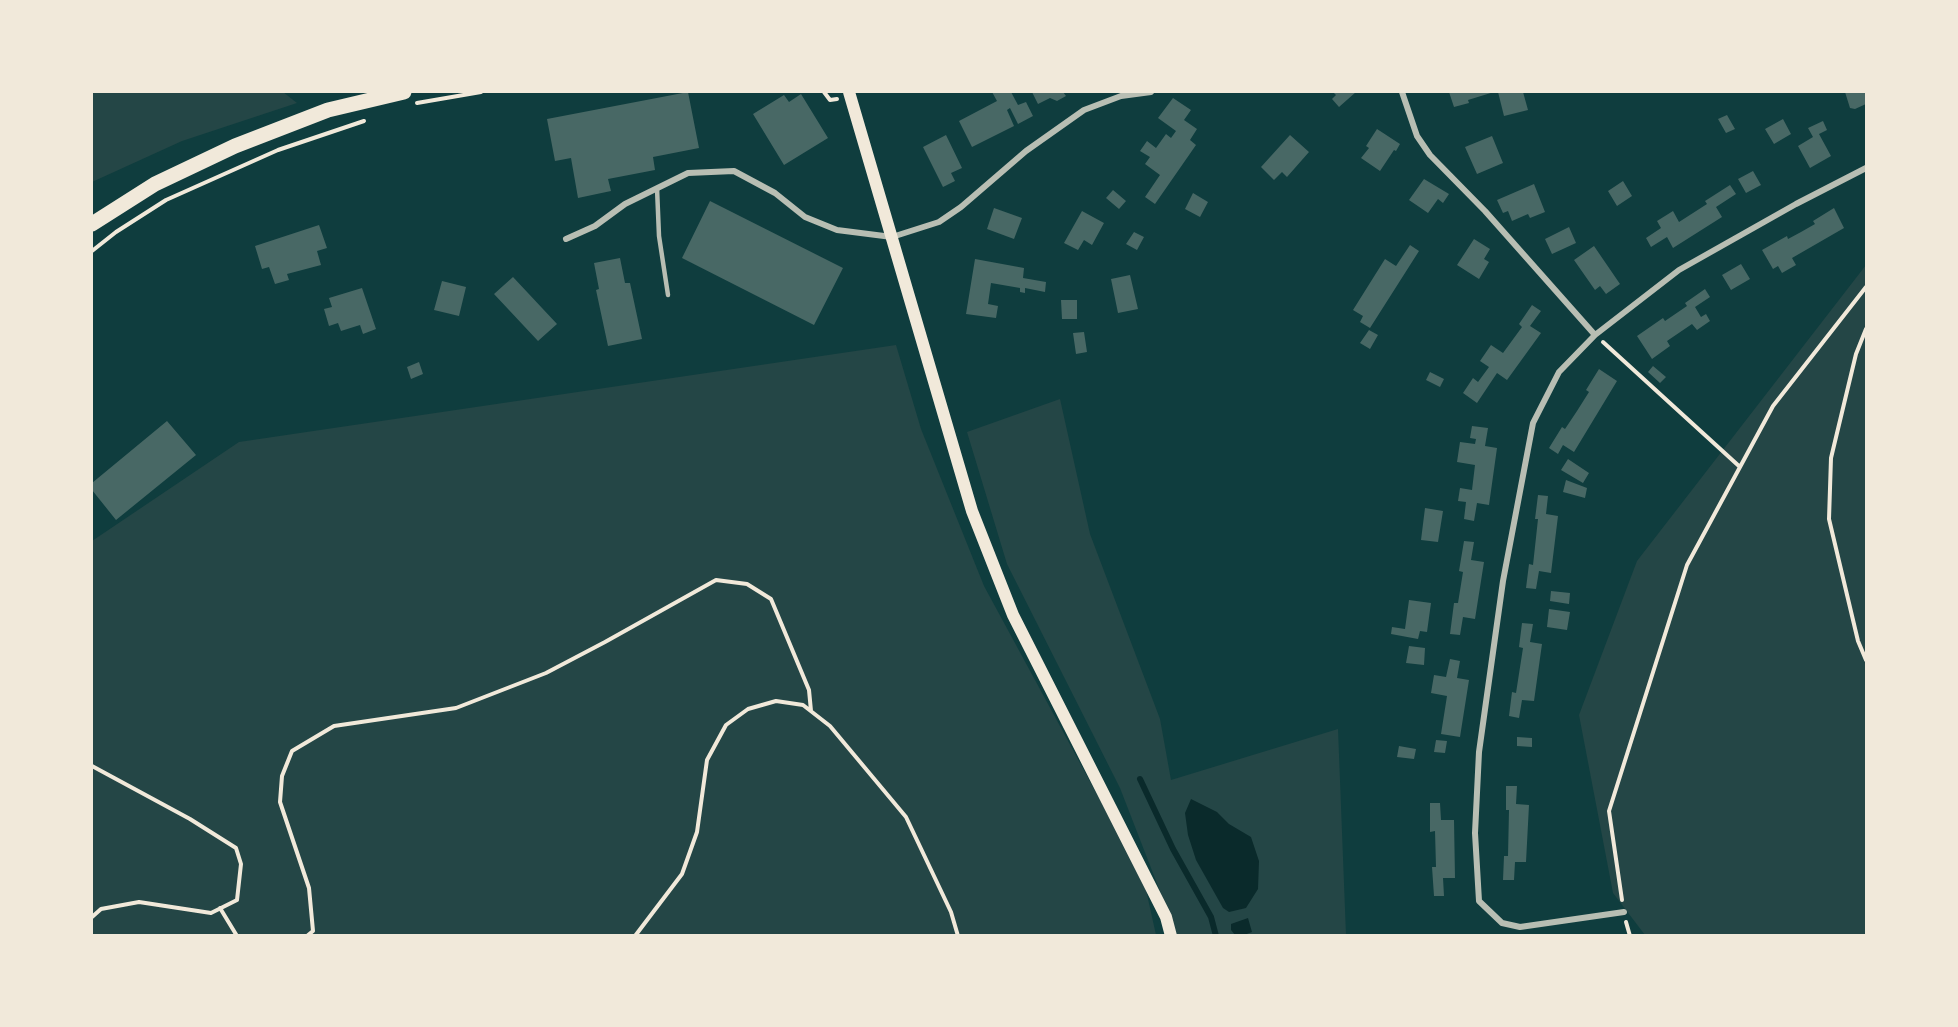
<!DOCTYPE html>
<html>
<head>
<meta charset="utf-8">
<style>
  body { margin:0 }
  #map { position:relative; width:1958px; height:1027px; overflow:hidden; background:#0f3d3e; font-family:"Crimson Pro",serif }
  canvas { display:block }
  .frame { position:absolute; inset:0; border:93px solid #f1e9da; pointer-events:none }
</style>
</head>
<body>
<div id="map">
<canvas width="1958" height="1027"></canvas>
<div class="frame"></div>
</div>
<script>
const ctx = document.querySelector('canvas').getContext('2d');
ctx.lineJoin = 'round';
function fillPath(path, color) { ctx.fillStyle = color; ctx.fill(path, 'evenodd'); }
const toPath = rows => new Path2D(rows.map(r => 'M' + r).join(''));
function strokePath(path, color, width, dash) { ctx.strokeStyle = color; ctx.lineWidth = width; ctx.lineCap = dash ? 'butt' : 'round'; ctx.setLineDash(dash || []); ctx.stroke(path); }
fillPath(toPath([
  [92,92,283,92,297,103,182,141,92,182],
  [1866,265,1866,935,1645,935,1613,893,1579,715,1637,561],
  [896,345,921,429,984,586,1144,881,1156,935,92,936,92,541,239,442],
  [1060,399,1090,534,1160,719,1171,780,1338,729,1346,935,1177,935,1120,788,1007,564,967,432]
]), '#244646');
fillPath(toPath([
  [1191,799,1217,812,1229,824,1251,837,1259,861,1258,889,1246,908,1229,912,1223,908,1196,860,1188,835,1185,813],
  [1248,918,1252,932,1244,935,1235,935,1231,930,1231,924]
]), '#0a2a2b');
strokePath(toPath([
  [1140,779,1173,849,1211,917,1216,936]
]), '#0a2a2b', 6);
fillPath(toPath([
  [688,92,699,148,653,157,655,170,608,179,611,191,578,198,571,158,555,161,547,119],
  [992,92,1011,92,1018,105,1026,102,1033,116,1018,124,1010,108,1007,110,1014,126,972,147,959,121,997,101],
  [1032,92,1063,92,1066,96,1057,101,1050,98,1038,104],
  [1333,92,1356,92,1339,107,1332,99,1336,95],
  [1449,92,1494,92,1468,100,1469,103,1454,107],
  [1498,92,1523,92,1528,110,1504,116],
  [1845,92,1866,92,1866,104,1855,109,1850,108],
  [801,94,828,138,784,165,753,114,784,95,789,102],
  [1173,98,1191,110,1184,120,1197,129,1190,140,1196,145,1155,204,1145,197,1160,175,1145,164,1150,157,1140,151,1147,141,1156,148,1166,134,1171,138,1176,131,1158,118],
  [1727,115,1735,129,1726,133,1718,119],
  [1783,119,1791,134,1774,144,1765,129],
  [1823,121,1827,130,1819,134,1831,156,1810,168,1798,146,1813,137,1808,128],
  [1377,129,1400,144,1396,151,1394,150,1380,171,1361,158,1369,148,1366,146],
  [946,135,962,168,951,173,955,181,943,187,923,147],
  [1290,135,1309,152,1287,177,1282,172,1274,180,1261,167],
  [1492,136,1503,163,1477,174,1465,147],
  [1753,171,1761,185,1746,193,1738,179],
  [1424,179,1449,194,1443,203,1438,199,1428,213,1409,200],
  [1623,181,1632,196,1617,206,1608,191],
  [1534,184,1545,212,1530,218,1528,214,1512,221,1508,211,1503,213,1497,200],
  [1730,185,1736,194,1716,207,1722,217,1673,248,1667,237,1651,247,1646,238,1661,228,1657,221,1673,211,1679,222,1707,204,1705,201],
  [1113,190,1126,201,1119,209,1106,198],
  [1193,193,1208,202,1200,217,1185,209],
  [710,201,843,268,814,325,682,258],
  [994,208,1022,218,1014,239,987,229],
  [1834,208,1844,228,1792,258,1796,265,1782,273,1778,266,1773,269,1762,250,1787,236,1788,239,1801,232,1815,224,1813,221],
  [1082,211,1104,223,1092,245,1084,240,1078,250,1064,243],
  [319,225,327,248,317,251,321,265,287,274,289,280,275,284,269,267,262,269,255,246],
  [1569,227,1576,243,1552,254,1545,239],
  [1134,232,1144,237,1137,250,1126,244],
  [1474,239,1490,249,1484,259,1489,262,1479,279,1457,265],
  [1410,245,1419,251,1370,328,1360,322,1363,316,1353,310,1385,259,1396,266],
  [1594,246,1620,284,1606,294,1600,286,1595,290,1574,260],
  [620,258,625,283,630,283,642,339,608,346,596,290,599,289,594,263],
  [975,259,1024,268,1023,278,1046,282,1045,292,1025,288,1025,293,1020,292,1020,288,991,283,988,304,998,306,996,318,966,314],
  [1741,264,1750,279,1731,290,1722,275],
  [1130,275,1138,309,1118,313,1111,279],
  [513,277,557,324,538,341,494,294],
  [442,281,466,287,459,316,434,310],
  [362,288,376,329,363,334,360,325,341,331,338,323,329,326,324,309,332,307,329,298],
  [1705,289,1710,297,1695,307,1701,317,1706,314,1710,321,1697,330,1692,324,1667,341,1670,346,1652,359,1637,336,1663,318,1665,321,1687,306,1685,303],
  [1061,300,1077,300,1077,319,1062,319],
  [1532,305,1541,311,1530,326,1541,333,1507,380,1497,373,1477,403,1463,393,1473,378,1478,382,1489,367,1480,361,1491,345,1503,353,1522,327,1519,324],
  [1369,330,1378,335,1370,349,1360,343],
  [1084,332,1087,352,1076,354,1073,333],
  [419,362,423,374,411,379,407,367],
  [1653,366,1666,377,1660,383,1648,372],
  [1599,369,1617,381,1574,452,1563,445,1558,454,1549,448,1562,427,1565,429,1577,411,1589,392,1586,390],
  [1430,372,1444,379,1440,387,1426,380],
  [167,421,196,455,116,520,92,490,92,483],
  [1472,426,1488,428,1485,446,1497,448,1489,505,1477,503,1474,521,1464,519,1466,502,1458,501,1460,488,1472,490,1475,465,1457,462,1460,442,1475,444,1476,439,1470,438],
  [1568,459,1589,473,1583,483,1561,470],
  [1566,480,1587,488,1585,498,1563,492],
  [1538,495,1548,496,1546,514,1558,516,1551,573,1539,571,1536,589,1526,588,1529,564,1533,565,1538,519,1535,519],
  [1425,508,1443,511,1438,542,1421,540],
  [1464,541,1474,542,1471,560,1484,562,1475,619,1463,617,1460,635,1450,634,1454,603,1458,603,1463,572,1459,571],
  [1551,591,1570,593,1569,604,1550,601],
  [1409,600,1431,603,1427,632,1420,631,1418,639,1391,634,1392,627,1405,629],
  [1549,609,1570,612,1567,630,1547,627],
  [1522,623,1533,624,1530,642,1542,644,1534,701,1522,700,1519,718,1509,716,1512,692,1516,693,1523,648,1519,647],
  [1409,646,1425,648,1424,665,1406,663],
  [1450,659,1460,661,1457,678,1469,680,1460,737,1441,734,1447,696,1431,693,1434,675,1446,677],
  [1517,737,1532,738,1532,747,1517,746],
  [1436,740,1447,741,1445,753,1434,752],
  [1399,746,1416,749,1414,759,1397,757],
  [1506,786,1517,786,1516,804,1529,805,1526,862,1515,862,1514,880,1503,880,1504,856,1508,856,1509,810,1506,810],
  [1430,803,1440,803,1441,820,1454,820,1455,878,1443,878,1444,896,1434,896,1432,867,1436,867,1435,831,1430,832]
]), '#486865');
strokePath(toPath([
  [824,92,830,100,837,99],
  [417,103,481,92],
  [92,251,116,232,166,200,278,150,364,121],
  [1866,329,1856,354,1831,458,1829,519,1858,641,1866,660],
  [1603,342,1740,467],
  [92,766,190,819,236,848,241,864,237,900,211,913,139,902,101,909,92,917],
  [1622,900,1609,811,1687,565,1773,406,1866,287],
  [220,908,237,936],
  [1626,922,1630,936],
  [307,936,313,931,309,888,280,802,282,776,292,751,334,726,456,708,546,673,605,642,716,580,747,584,771,599,809,690,811,711],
  [635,936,682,874,697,832,707,760,726,725,748,709,776,701,803,705,830,726,906,817,951,912,958,936]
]), '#f1e9da', 4);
strokePath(toPath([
  [657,188,659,236,668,295]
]), '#b8beb3', 4.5);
strokePath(toPath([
  [1402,92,1417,136,1430,155,1485,211,1595,335],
  [566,239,595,226,625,204,688,173,734,171,775,193,805,217,837,230,892,237,939,222,961,207,1026,151,1084,110,1121,96,1151,92],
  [1624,912,1520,927,1502,923,1479,901,1475,833,1479,752,1503,581,1533,423,1559,372,1595,335,1679,270,1796,204,1866,168]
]), '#b8beb3', 6);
strokePath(toPath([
  [849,92,972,511,1013,615,1166,917,1171,936]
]), '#f1e9da', 12);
strokePath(toPath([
  [92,224,155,184,235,146,328,110,404,92]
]), '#f1e9da', 15);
</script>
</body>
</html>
